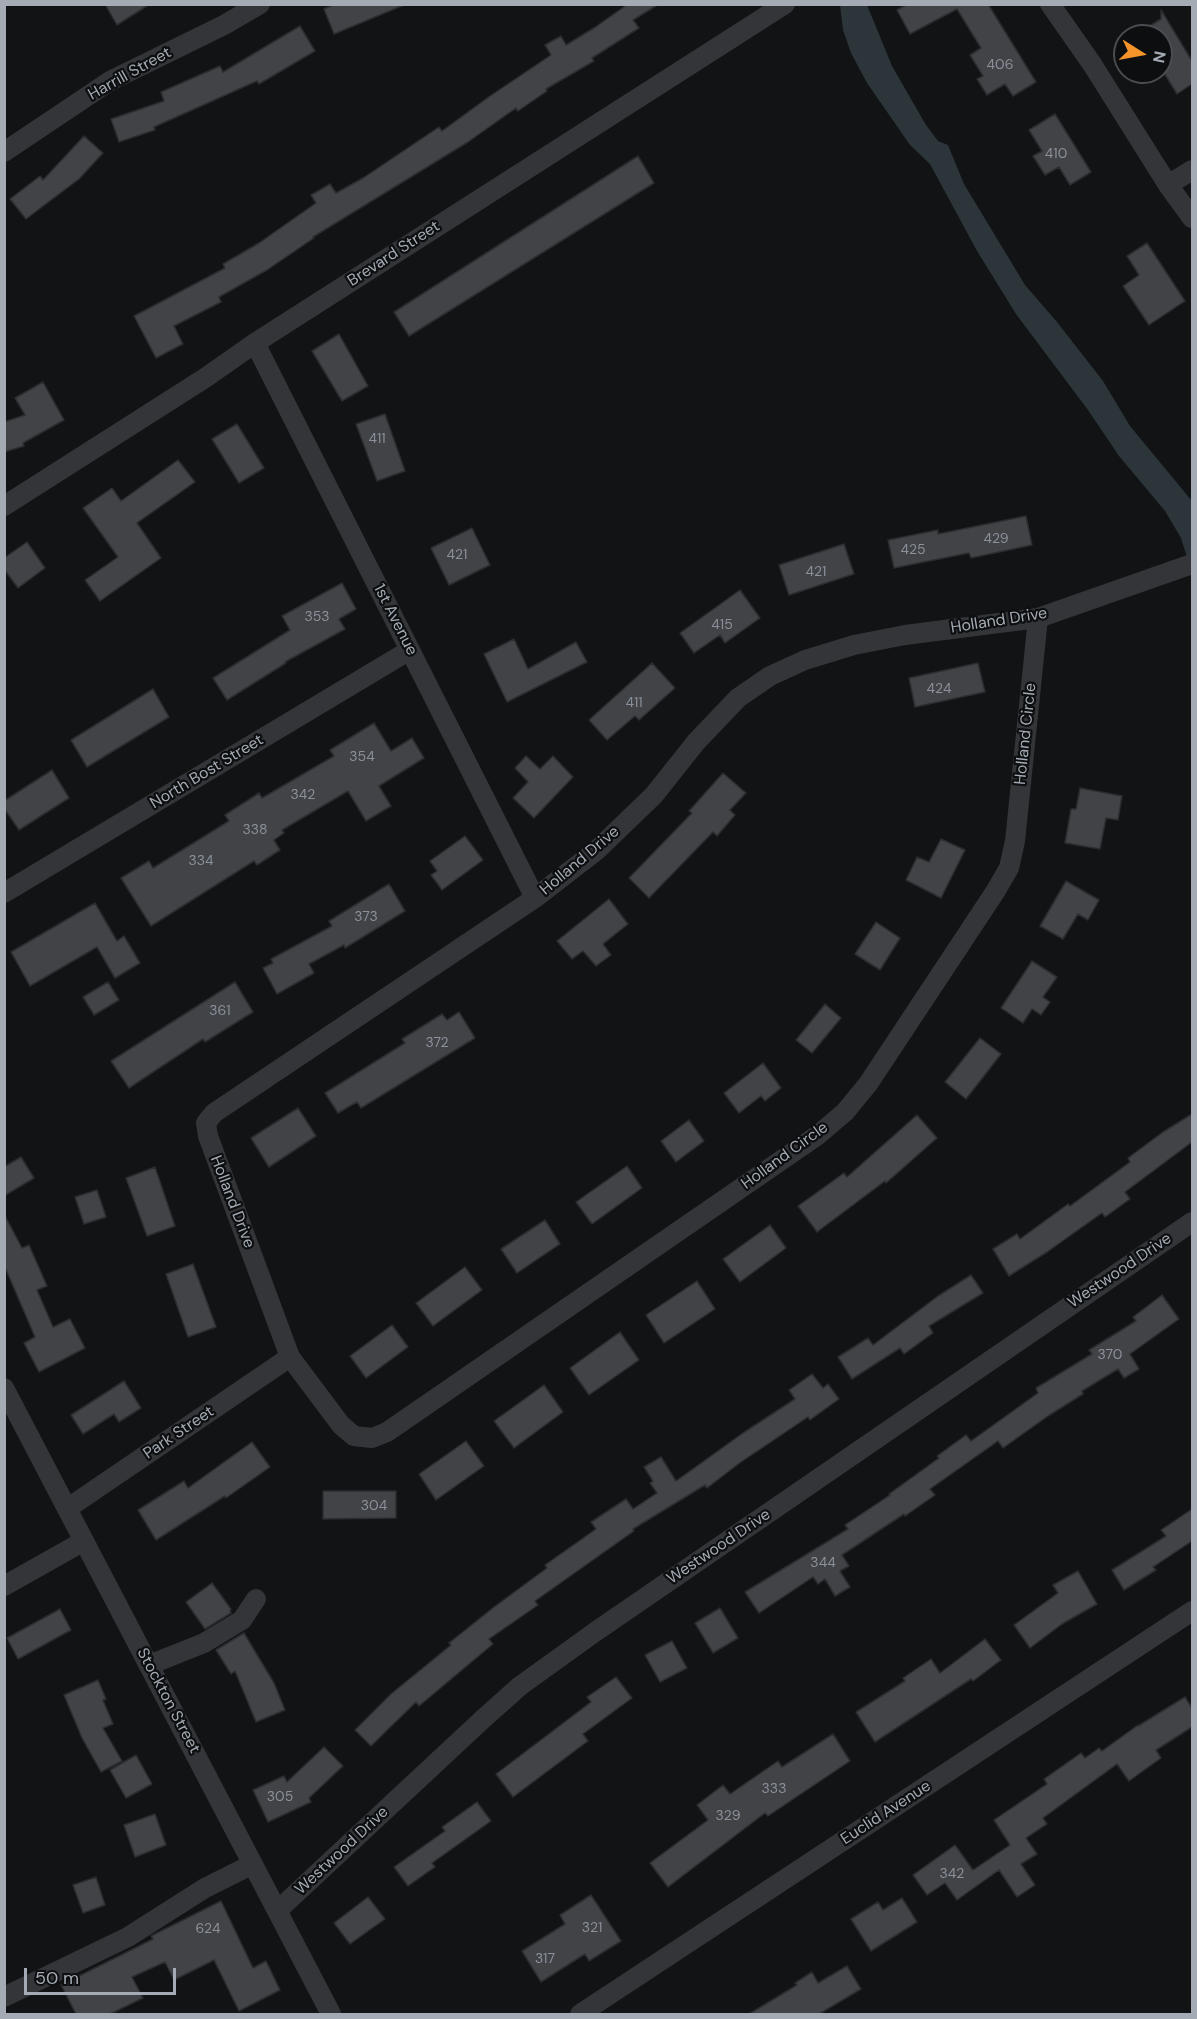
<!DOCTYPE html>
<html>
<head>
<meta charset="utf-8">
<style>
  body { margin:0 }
  #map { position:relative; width:1197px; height:2019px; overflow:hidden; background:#121314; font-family:"DM Sans",sans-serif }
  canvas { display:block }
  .frame { position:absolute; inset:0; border:6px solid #a4abb5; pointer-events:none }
  .north { position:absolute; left:1113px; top:24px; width:60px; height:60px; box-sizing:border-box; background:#0d0e0f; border:2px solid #494d51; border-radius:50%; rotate:101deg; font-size:16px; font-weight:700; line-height:24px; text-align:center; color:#a4abb5 }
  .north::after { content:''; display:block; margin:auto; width:21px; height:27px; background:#f5942a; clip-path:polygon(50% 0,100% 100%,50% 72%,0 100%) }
  .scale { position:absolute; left:24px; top:1968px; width:152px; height:27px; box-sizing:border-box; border:3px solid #a4abb5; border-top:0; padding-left:8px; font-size:18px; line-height:21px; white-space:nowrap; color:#a4abb5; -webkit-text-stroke:4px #0d0e0f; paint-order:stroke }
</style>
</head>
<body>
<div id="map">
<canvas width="1197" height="2019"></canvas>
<div class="frame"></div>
<div class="north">N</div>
<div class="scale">50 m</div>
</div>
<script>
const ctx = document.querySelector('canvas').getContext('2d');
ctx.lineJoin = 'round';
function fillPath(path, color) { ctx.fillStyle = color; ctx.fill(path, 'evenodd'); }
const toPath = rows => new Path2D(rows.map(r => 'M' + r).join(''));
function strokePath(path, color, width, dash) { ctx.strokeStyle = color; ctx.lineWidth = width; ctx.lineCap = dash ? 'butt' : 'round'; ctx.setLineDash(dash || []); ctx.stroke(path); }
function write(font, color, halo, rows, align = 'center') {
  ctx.font = font + ' "DM Sans",sans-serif'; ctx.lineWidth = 4.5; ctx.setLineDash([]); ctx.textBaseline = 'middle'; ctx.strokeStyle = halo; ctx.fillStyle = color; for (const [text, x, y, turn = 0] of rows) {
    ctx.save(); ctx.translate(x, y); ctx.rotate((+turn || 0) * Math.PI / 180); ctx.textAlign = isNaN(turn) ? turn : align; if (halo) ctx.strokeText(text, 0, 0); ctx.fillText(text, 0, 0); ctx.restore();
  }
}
fillPath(toPath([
  [840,5,867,5,892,66,926,125,938,141,948,145,964,184,1025,285,1057,322,1103,381,1130,426,1192,501,1192,573,1181,538,1165,511,1119,456,1088,410,1016,314,977,251,930,164,910,145,867,83,851,53,843,30]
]), '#2b353a');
const building = toPath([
  [105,4,150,4,117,25,105,4],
  [335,4,404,4,404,5,334,34,324,9,335,4],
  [628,4,659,4,633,20,639,28,592,58,594,61,546,89,547,91,518,111,516,108,468,142,313,237,314,238,267,270,219,297,221,302,174,326,183,344,156,358,134,316,225,268,223,264,259,243,316,203,311,195,330,184,336,193,363,178,439,127,442,131,490,96,551,55,545,45,561,36,566,45,594,28,628,4],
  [908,4,988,4,1036,82,1013,96,1005,84,987,95,977,79,983,76,970,55,981,48,957,9,910,34,897,10,908,4],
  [1161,10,1192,61,1192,84,1177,94,1161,68,1161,36,1133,36,1161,19,1161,10],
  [300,26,315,51,259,84,257,81,154,127,155,130,119,142,111,119,164,101,161,92,220,66,223,72,300,26],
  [1055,114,1091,172,1070,185,1059,167,1045,175,1033,156,1042,151,1029,130,1055,114],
  [84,136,103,153,79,179,26,219,10,199,40,176,43,180,84,136],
  [638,156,654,183,409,336,394,312,638,156],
  [1147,243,1185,301,1149,325,1123,286,1139,275,1127,256,1147,243],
  [339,334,368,386,342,401,312,351,339,334],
  [43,382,64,420,23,443,24,446,4,452,4,422,25,415,15,398,43,382],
  [385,414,405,471,377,481,356,424,385,414],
  [237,424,264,468,239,483,212,439,237,424],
  [178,460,195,482,137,523,161,558,100,601,85,580,118,557,83,508,112,488,121,501,178,460],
  [1026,516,1032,545,971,558,969,553,894,568,888,540,938,530,938,534,1026,516],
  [472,528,490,565,449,585,431,548,472,528],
  [27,542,45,568,18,588,4,569,4,558,27,542],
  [844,544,854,574,789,595,779,565,844,544],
  [342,583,356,609,339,619,345,629,285,662,286,663,227,700,213,678,290,630,282,616,342,583],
  [740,590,760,618,725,643,720,635,694,653,680,633,740,590],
  [514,639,528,669,576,642,587,662,507,702,484,654,514,639],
  [652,663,675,688,639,720,635,716,607,740,589,720,652,663],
  [978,663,985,692,915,707,909,678,978,663],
  [153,689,169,717,87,767,71,740,153,689],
  [374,723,391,751,412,738,424,758,379,786,391,806,366,821,348,791,282,830,284,833,274,840,280,850,257,865,254,861,151,926,121,878,149,861,153,868,229,821,225,815,259,793,262,798,334,756,330,750,374,723],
  [526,756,540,769,553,756,573,777,534,818,513,798,528,782,515,768,526,756],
  [52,770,69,798,19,830,4,808,4,801,52,770],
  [723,773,746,793,730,810,735,815,717,836,713,832,649,898,629,878,692,813,689,811,723,773],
  [1080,788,1122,796,1118,820,1106,818,1100,849,1065,843,1071,809,1076,809,1080,788],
  [465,836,483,860,442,890,431,875,437,871,430,861,465,836],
  [941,839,965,850,941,898,906,880,917,857,929,862,941,839],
  [1066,881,1099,900,1088,920,1078,914,1063,939,1040,926,1066,881],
  [389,884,405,911,345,948,344,945,309,964,314,973,277,994,263,968,273,963,271,959,332,926,329,921,389,884],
  [609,899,628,924,603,944,611,955,596,966,583,951,572,959,557,941,609,899],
  [95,903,117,941,124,936,140,963,115,978,97,947,30,986,11,952,95,903],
  [876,922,900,938,880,970,855,954,876,922],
  [1032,961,1057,977,1043,997,1050,1002,1041,1015,1032,1009,1023,1023,1001,1008,1032,961],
  [108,982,119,1000,94,1015,83,997,108,982],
  [235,982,253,1012,205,1042,203,1039,129,1088,111,1061,235,982],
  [825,1004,841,1018,812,1053,796,1040,825,1004],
  [459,1012,475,1038,361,1108,357,1102,338,1113,325,1093,405,1043,402,1039,442,1014,447,1020,459,1012],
  [980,1038,1001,1054,966,1099,945,1082,980,1038],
  [763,1063,781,1088,765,1101,761,1096,739,1113,724,1093,763,1063],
  [298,1108,316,1136,269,1167,251,1138,298,1108],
  [1192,1114,1192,1142,1125,1192,1130,1199,1105,1217,1102,1213,1047,1252,1009,1276,993,1249,1017,1234,1020,1239,1068,1204,1070,1206,1130,1162,1128,1158,1163,1132,1192,1114],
  [917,1115,937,1138,886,1183,885,1181,817,1232,798,1206,844,1173,847,1177,917,1115],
  [689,1120,704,1141,676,1162,661,1141,689,1120],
  [21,1157,34,1178,4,1196,4,1167,21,1157],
  [627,1166,642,1188,592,1224,576,1202,627,1166],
  [155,1167,175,1226,147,1236,126,1178,155,1167],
  [97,1190,106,1217,84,1224,75,1197,97,1190],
  [4,1214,22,1248,29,1245,47,1286,37,1290,53,1327,70,1319,85,1348,39,1372,24,1343,35,1337,4,1265,4,1214],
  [545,1220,560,1244,517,1273,501,1249,545,1220],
  [770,1225,786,1248,740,1282,723,1259,770,1225],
  [193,1264,216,1327,188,1337,166,1274,193,1264],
  [465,1267,482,1290,433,1326,416,1303,465,1267],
  [971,1275,983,1293,929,1326,933,1333,904,1354,900,1348,852,1379,838,1357,868,1338,873,1345,938,1296,971,1275],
  [697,1281,715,1309,664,1343,646,1315,697,1281],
  [1162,1295,1179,1319,1130,1354,1139,1369,1124,1378,1118,1369,1082,1391,1083,1394,1048,1416,1003,1448,998,1441,930,1489,935,1495,905,1516,904,1514,842,1555,849,1566,840,1571,850,1587,835,1596,825,1579,818,1584,813,1577,759,1613,745,1592,848,1529,845,1525,890,1495,889,1494,939,1458,937,1456,966,1435,971,1441,1038,1393,1036,1388,1092,1354,1089,1350,1136,1321,1133,1317,1162,1295],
  [392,1325,408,1347,366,1378,350,1356,392,1325],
  [620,1332,639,1360,589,1395,570,1368,620,1332],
  [812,1374,823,1388,828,1384,839,1399,810,1420,808,1417,741,1462,707,1488,705,1485,633,1529,634,1531,535,1601,538,1605,489,1639,493,1644,419,1706,416,1702,371,1746,355,1730,391,1694,451,1645,449,1643,494,1607,547,1568,545,1565,596,1529,591,1522,626,1499,633,1509,657,1493,650,1483,653,1481,644,1467,661,1457,676,1481,743,1433,795,1399,789,1390,812,1374],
  [124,1381,141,1408,119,1422,114,1414,83,1434,71,1415,124,1381],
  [544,1385,563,1412,514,1448,494,1421,544,1385],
  [466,1441,484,1466,436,1500,419,1474,466,1441],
  [252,1442,270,1467,226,1498,225,1496,156,1540,138,1510,184,1481,188,1488,252,1442],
  [323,1491,396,1491,396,1518,323,1519,323,1491],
  [1192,1509,1192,1541,1153,1567,1156,1570,1124,1590,1112,1570,1166,1536,1161,1530,1192,1509],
  [1078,1571,1097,1604,1062,1624,1030,1648,1014,1625,1058,1593,1053,1585,1078,1571],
  [212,1583,231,1609,230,1610,231,1613,205,1629,186,1602,212,1583],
  [720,1608,738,1638,713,1653,695,1623,720,1608],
  [60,1609,71,1630,18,1659,7,1638,60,1609],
  [244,1633,274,1683,285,1710,256,1722,235,1671,231,1674,216,1650,244,1633],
  [985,1639,1001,1660,973,1681,971,1679,875,1742,856,1712,905,1681,903,1678,931,1659,940,1673,985,1639],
  [672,1641,687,1668,660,1682,645,1655,672,1641],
  [616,1677,632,1698,583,1734,588,1741,513,1797,496,1774,591,1702,587,1697,616,1677],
  [98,1680,106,1699,103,1700,113,1724,103,1728,122,1761,101,1772,82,1738,64,1695,98,1680],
  [1185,1697,1192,1708,1192,1727,1156,1750,1161,1758,1129,1781,1117,1764,1043,1818,1047,1824,1026,1838,1037,1854,1021,1864,1035,1885,1017,1897,999,1870,957,1900,945,1883,927,1895,913,1875,955,1845,973,1870,1010,1845,994,1820,1047,1784,1044,1779,1081,1753,1085,1758,1099,1748,1102,1751,1138,1725,1138,1726,1185,1697],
  [833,1734,850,1761,768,1816,765,1813,668,1887,650,1863,708,1820,697,1805,723,1785,730,1794,778,1761,782,1767,833,1734],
  [324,1747,343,1766,309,1798,311,1802,268,1822,253,1790,284,1776,287,1782,324,1747],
  [136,1755,152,1784,126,1798,110,1770,136,1755],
  [477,1802,491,1821,432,1863,435,1867,408,1886,394,1867,445,1831,442,1827,477,1802],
  [155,1814,166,1845,135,1857,124,1825,155,1814],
  [96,1877,105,1905,83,1913,73,1885,96,1877],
  [591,1895,621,1941,589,1961,585,1954,541,1982,522,1951,565,1924,560,1915,591,1895],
  [368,1897,385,1919,350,1944,334,1923,368,1897],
  [902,1898,917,1922,871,1951,851,1919,878,1902,883,1910,902,1898],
  [221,1901,253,1968,266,1961,280,1990,239,2011,214,1960,174,1980,165,1962,132,1977,143,1998,110,2014,76,2014,61,1985,153,1939,151,1936,221,1901],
  [847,1966,861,1989,819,2014,749,2014,797,1985,795,1983,812,1972,818,1983,847,1966]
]);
fillPath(building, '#414347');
strokePath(building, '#2c2d30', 1.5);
strokePath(toPath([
  [1050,4,1092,64,1168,185,1192,218],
  [4,152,110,81,224,25,260,4],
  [1168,185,1192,170],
  [255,343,535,898],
  [4,506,205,378,255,343,785,4],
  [1038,618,1015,841,1009,868,995,892,868,1084,845,1112,818,1135,387,1432,372,1438,354,1436,341,1425,290,1357,208,1136,206,1123,214,1113,535,898,597,850,654,795,696,742,738,698,770,676,805,660,854,645,905,635,1038,618,1192,564],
  [4,893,410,650],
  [4,1388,331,2014],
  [68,1508,290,1357],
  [4,1586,84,1541],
  [149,1665,204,1643,242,1620,256,1599],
  [277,1911,483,1719,520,1686,595,1632,1192,1222],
  [4,1997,128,1937,205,1888,253,1864],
  [580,2014,1192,1611]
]), '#333539', 20);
write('14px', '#8b919a', null, [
  ["406",1000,65],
  ["410",1056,154],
  ["411",377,439],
  ["429",996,539],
  ["425",913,550],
  ["421",457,555],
  ["421",816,572],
  ["353",317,617],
  ["415",722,625],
  ["424",939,689],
  ["411",634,703],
  ["354",362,757],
  ["342",303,795],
  ["338",255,830],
  ["334",201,861],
  ["373",366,917],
  ["361",220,1011],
  ["372",437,1043],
  ["370",1110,1355],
  ["304",374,1506],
  ["344",823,1563],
  ["333",774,1789],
  ["305",280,1797],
  ["329",728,1816],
  ["342",952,1874],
  ["321",592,1928],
  ["624",208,1929],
  ["317",545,1959]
]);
write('16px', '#a4abb5', '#0d0e0f', [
  ["Harrill Street",130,74,-29],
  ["Brevard Street",394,254,-33],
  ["1st Avenue",395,620,63],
  ["Holland Drive",999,621,-9],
  ["Holland Circle",1026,734,-84],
  ["North Bost Street",207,772,-31],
  ["Holland Drive",580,861,-40],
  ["Holland Circle",785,1156,-36],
  ["Holland Drive",232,1202,69],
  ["Westwood Drive",1120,1271,-34],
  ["Park Street",179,1433,-34],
  ["Westwood Drive",719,1547,-34],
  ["Stockton Street",168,1701,62],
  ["Euclid Avenue",886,1813,-33],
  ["Westwood Drive",342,1851,-43]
]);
</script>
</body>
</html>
